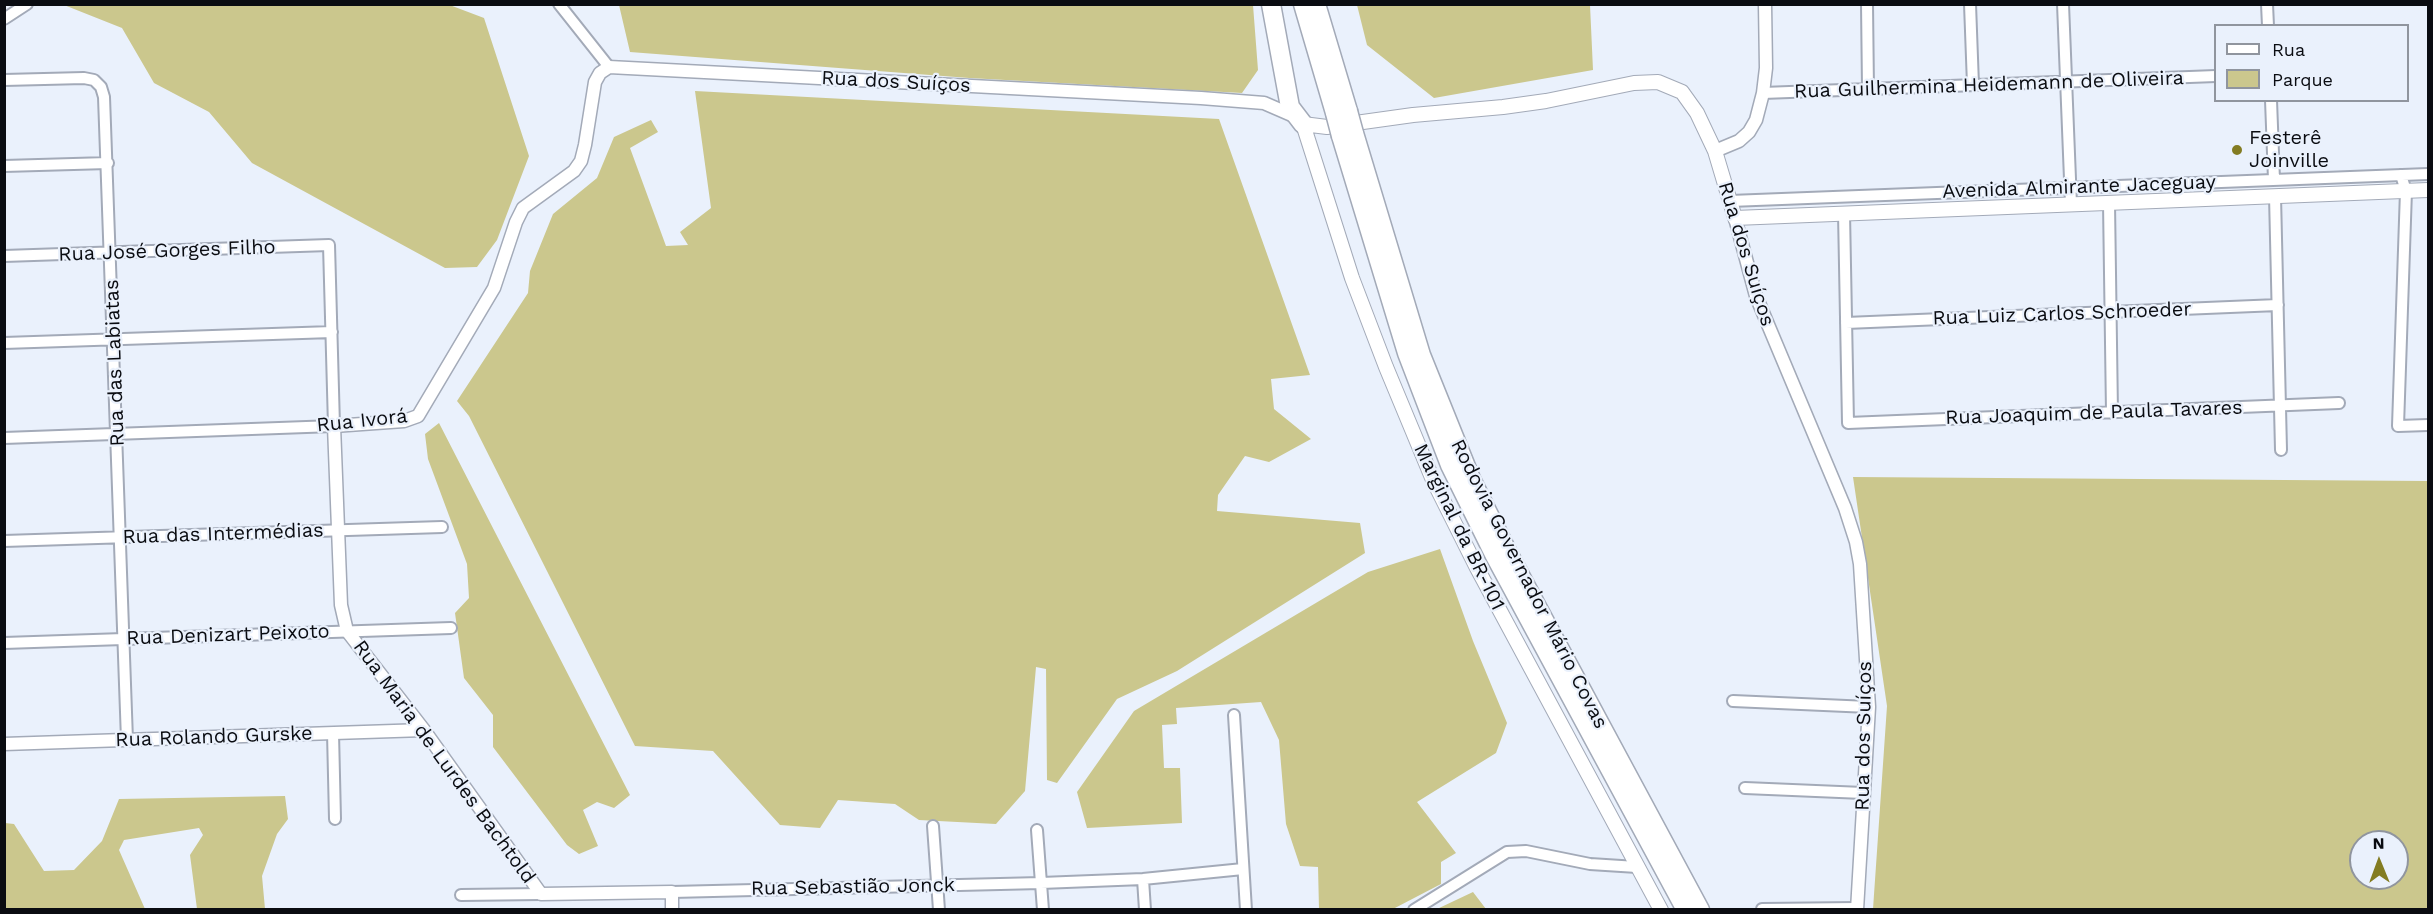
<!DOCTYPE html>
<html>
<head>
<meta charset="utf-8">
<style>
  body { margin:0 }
  #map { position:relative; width:2433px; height:914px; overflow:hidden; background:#eaf1fc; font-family:"Work Sans",sans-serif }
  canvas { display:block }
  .frame { position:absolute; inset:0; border:6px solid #0a0c11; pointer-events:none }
  .legend { position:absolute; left:2214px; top:24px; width:195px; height:78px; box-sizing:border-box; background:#eaf1fc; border:2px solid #90959e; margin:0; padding:8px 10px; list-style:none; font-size:18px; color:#0a0c11 }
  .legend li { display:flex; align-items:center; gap:12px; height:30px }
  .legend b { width:30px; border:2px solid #90959e }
  .north { position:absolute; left:2349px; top:830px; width:60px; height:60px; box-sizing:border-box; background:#eaf1fc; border:2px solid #90959e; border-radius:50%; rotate:359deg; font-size:16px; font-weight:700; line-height:24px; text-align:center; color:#0a0c11 }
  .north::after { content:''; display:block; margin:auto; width:21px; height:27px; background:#837c22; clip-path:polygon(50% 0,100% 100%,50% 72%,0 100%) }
</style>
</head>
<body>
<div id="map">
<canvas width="2433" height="914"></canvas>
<div class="frame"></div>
<ul class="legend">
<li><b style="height:8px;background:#fff"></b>Rua</li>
<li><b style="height:16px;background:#cbc78d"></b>Parque</li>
</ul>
<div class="north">N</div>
</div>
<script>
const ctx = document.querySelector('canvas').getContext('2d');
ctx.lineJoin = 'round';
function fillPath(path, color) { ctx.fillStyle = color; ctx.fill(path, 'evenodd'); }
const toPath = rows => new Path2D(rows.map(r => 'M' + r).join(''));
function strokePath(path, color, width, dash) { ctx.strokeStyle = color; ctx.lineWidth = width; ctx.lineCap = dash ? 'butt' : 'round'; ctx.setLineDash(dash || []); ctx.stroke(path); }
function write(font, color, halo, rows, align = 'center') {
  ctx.font = font + ' "Work Sans",sans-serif'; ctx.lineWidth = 4.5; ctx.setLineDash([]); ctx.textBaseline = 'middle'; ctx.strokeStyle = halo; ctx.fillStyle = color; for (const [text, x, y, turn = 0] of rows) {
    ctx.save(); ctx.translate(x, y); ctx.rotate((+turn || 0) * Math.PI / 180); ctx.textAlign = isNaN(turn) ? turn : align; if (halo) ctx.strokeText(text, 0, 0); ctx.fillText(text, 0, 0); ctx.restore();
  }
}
fillPath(toPath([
  [447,4,484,18,529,156,497,240,477,267,445,268,252,163,209,112,154,83,122,28,64,5],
  [619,5,1253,5,1258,70,1242,93,969,78,630,52],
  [1357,5,1590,5,1593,70,1434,98,1367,45],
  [695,91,1219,119,1310,375,1271,379,1274,409,1311,439,1269,462,1245,456,1218,495,1217,511,1360,523,1365,553,1177,671,1117,699,1057,783,1047,780,1046,669,1036,667,1025,791,996,824,919,820,895,804,838,800,820,828,780,825,713,751,635,746,469,416,457,401,528,293,530,271,553,214,597,178,614,137,651,120,658,132,630,148,666,246,688,245,680,232,711,208],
  [439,423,630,795,614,808,597,802,583,810,598,846,579,854,567,845,493,747,493,715,464,678,455,613,469,598,467,564,428,459,425,434],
  [1853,477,2428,481,2428,909,1873,909,1887,706],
  [2361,842,2397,842,2397,878,2361,878],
  [1440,549,1473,641,1507,723,1496,753,1417,802,1456,853,1441,862,1441,884,1393,909,1319,909,1318,867,1300,866,1286,824,1279,740,1261,702,1176,708,1177,724,1162,725,1164,768,1180,768,1182,823,1087,828,1077,792,1134,711,1368,572],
  [285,796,288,819,277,834,262,876,265,909,197,909,190,855,203,835,199,828,124,840,119,850,145,909,5,909,5,823,14,824,44,871,74,870,102,841,119,799],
  [1473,892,1486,909,1437,909]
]), '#cbc78d');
const minor = toPath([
  [559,4,609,67],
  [1867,4,1868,89],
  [1970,4,1973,85],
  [2063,4,2071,204],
  [2267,4,2268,26],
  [4,19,27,4],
  [4,80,84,78,94,80,101,87,104,97,127,740],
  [1763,93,2216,76],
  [2271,100,2274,180],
  [4,166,108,163],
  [2401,175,2406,191,2398,426,2428,425],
  [2275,196,2281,450],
  [1730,201,2428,174],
  [2109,203,2112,413],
  [1844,213,1848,423,2339,403],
  [4,256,329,245,334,426,4,438],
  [1846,323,2278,305],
  [4,343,332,332],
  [4,541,442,527],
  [4,643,451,628],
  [1733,701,1869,707],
  [1234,715,1246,910],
  [333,733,335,819],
  [1745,788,1863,793],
  [933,826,939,910],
  [1037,830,1043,910],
  [1143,879,1145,910],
  [672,892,1041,883,1143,879,1243,869],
  [461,895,541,894],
  [1762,909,1857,908],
  [1414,910,1507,852,1526,851,1590,864,1637,867]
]);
const tertiary = toPath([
  [1715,151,1739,141,1749,132,1756,120,1763,93,1766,68,1765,4],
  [1735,218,1756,296,1845,508,1856,542,1860,564,1869,707,1857,910],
  [4,744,424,730],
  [672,910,672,892,541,894,424,730,347,631,341,605,334,426,404,421,418,416,494,288,516,222,523,208,574,171,581,161,585,145,595,82,600,73,609,67,1201,98,1264,103,1294,116]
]);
const secondary = toPath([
  [1661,910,1477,568,1433,480,1386,367,1352,278,1303,124,1327,127,1413,115,1503,107,1546,101,1634,83,1658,82,1682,92,1697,113,1715,151,1735,218,2428,190]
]);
const motorway = toPath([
  [1271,4,1290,107,1303,124],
  [1303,4,1335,113],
  [1316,4,1348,111],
  [1354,133,1421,355,1471,479,1508,553,1700,910],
  [1341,136,1407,353,1450,465,1495,556,1686,910]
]);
strokePath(minor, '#a3aab8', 14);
strokePath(tertiary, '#a3aab8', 15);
strokePath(secondary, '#a3aab8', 16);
strokePath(motorway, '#a3aab8', 21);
strokePath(minor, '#fff', 10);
strokePath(tertiary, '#fff', 12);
strokePath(secondary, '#fff', 14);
strokePath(motorway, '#fff', 18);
const motorwayBridge = toPath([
  [1348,111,1354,133],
  [1335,113,1341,136]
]);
strokePath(motorwayBridge, '#a3aab8', 21, []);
strokePath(motorwayBridge, '#fff', 18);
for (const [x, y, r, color] of [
  [2237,150,6,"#837c22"]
]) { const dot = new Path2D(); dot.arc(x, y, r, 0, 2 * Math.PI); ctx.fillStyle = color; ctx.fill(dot); strokePath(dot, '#eaf1fc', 2); }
write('20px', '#0a0c11', '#eaf1fc', [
  ["Rua dos Suíços",896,82,3],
  ["Rua Guilhermina Heidemann de Oliveira",1989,85,-2],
  ["Avenida Almirante Jaceguay",2079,187,-2],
  ["Rua José Gorges Filho",167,251,-2],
  ["Rua dos Suíços",1746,254,73],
  ["Rua Luiz Carlos Schroeder",2062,314,-2],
  ["Rua das Labiatas",115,363,-92],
  ["Rua Joaquim de Paula Tavares",2094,413,-2],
  ["Rua Ivorá",362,421,-6],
  ["Marginal da BR-101",1459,527,64],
  ["Rua das Intermédias",223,534,-2],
  ["Rodovia Governador Mário Covas",1529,584,63],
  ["Rua Denizart Peixoto",228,635,-2],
  ["Rua dos Suíços",1864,736,-89],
  ["Rua Rolando Gurske",214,737,-2],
  ["Rua Maria de Lurdes Bachtold",444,762,54],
  ["Rua Sebastião Jonck",853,887,-1]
]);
write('20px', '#0a0c11', '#eaf1fc', [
  ["Festerê",2249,138],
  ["Joinville",2249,161]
], 'left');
</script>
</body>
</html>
